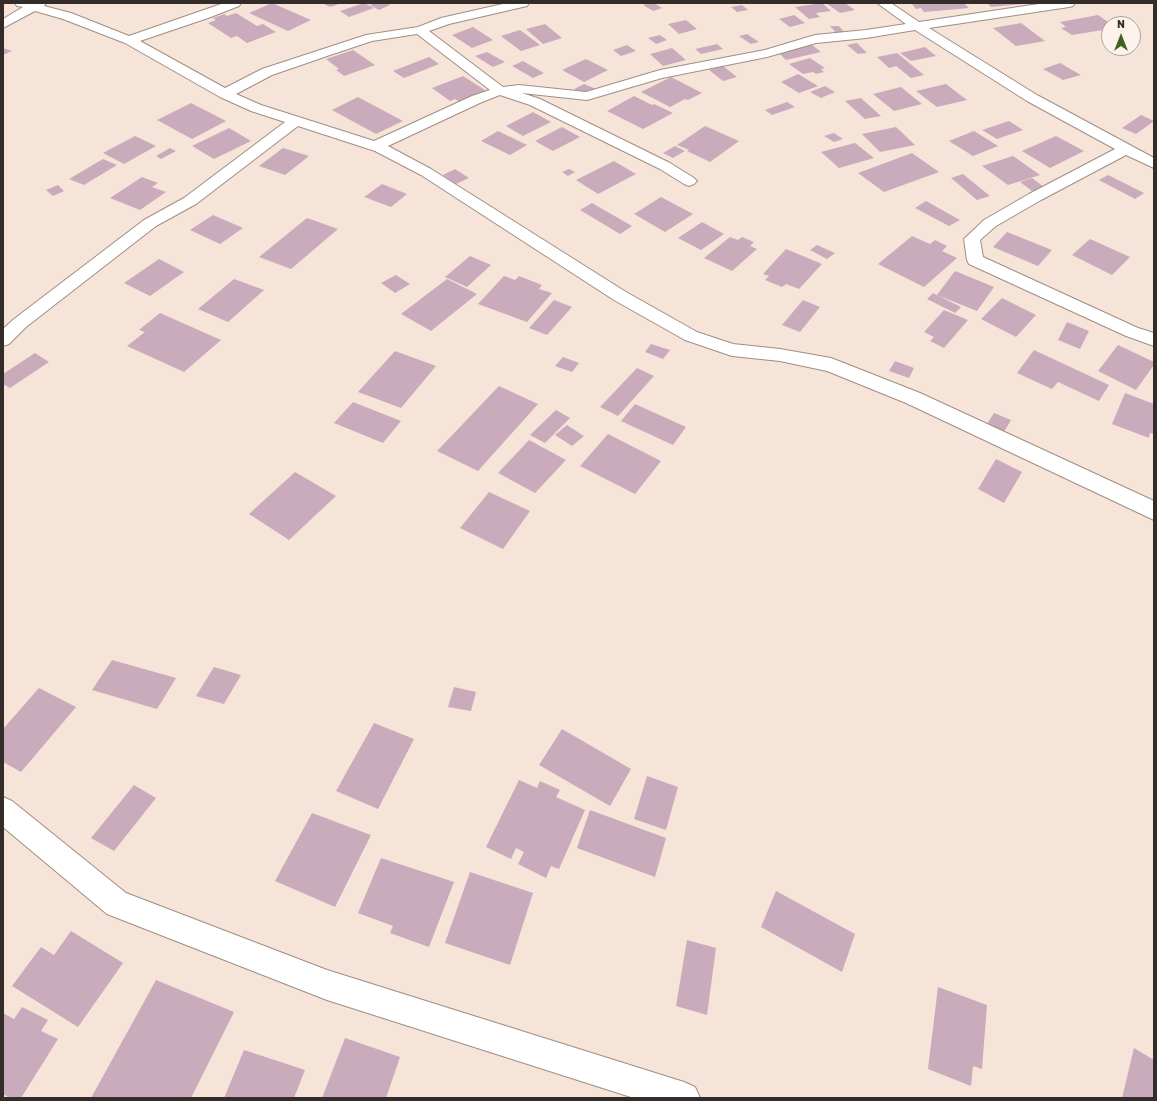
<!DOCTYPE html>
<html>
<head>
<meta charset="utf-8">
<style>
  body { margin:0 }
  #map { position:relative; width:1157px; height:1101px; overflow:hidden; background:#f6e4d9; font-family:Rubik,sans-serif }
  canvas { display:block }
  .frame { position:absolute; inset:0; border:4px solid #332c28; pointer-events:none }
  .north { position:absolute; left:1101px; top:16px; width:40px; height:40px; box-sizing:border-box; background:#fef3ec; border:1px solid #ada39e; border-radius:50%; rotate:0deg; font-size:11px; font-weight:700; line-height:16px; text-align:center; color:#332c28 }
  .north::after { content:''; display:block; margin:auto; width:14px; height:18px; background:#3e6219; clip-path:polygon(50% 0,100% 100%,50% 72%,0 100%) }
</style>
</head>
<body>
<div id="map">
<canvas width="1157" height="1101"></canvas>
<div class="frame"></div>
<div class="north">N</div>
</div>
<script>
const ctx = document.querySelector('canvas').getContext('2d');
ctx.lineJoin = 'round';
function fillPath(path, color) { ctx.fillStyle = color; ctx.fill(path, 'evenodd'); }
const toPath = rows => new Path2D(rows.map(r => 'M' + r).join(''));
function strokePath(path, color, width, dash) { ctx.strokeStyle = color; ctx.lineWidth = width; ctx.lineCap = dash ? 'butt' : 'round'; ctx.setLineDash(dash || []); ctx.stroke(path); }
fillPath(toPath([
  [272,3,311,20,288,31,249,13],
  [322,3,342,3,330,7],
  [364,3,374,8,349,17,340,11],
  [375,3,386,3,390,5,379,10,370,5],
  [650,3,654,3,662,8,653,11,643,5],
  [822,3,831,11,816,13,820,17,809,19,795,7],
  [826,3,845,3,855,10,840,13],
  [911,3,964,3,969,8,924,12,921,8,916,9],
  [987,3,1022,3,1022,4,991,7],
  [742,5,748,10,737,12,731,7],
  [236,13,257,26,263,24,276,32,247,43,237,36,231,38,208,23,216,20,213,18,224,14,227,16],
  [794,15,805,23,790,27,779,19],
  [1098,15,1111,24,1109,24,1109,29,1072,35,1061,28,1066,27,1060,22],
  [686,20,697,29,679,34,668,24],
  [1021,23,1045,41,1016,46,993,28],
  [545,24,562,38,543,44,526,29],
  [830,26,839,26,845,33,836,33],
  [473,27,493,40,472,48,452,35],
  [520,30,540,45,521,51,501,36],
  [747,34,759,42,751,44,739,36],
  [660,35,667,40,656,44,648,38],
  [857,43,867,53,858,54,847,45],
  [717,44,723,49,701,54,695,49],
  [811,44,821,52,786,60,777,51],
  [627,45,636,51,621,56,613,50],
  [925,47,936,56,911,61,900,53],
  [3,48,12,51,3,55],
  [672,48,686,60,663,66,650,54],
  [353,50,375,65,344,76,336,70,339,69,326,59],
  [487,52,505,62,493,67,475,56],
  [897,53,924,75,911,78,896,66,889,68,877,57],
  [429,57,439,64,404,78,393,71],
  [810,58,825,68,821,69,824,72,816,74,813,72,803,74,789,64],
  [586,59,608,70,584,82,562,70],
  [523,61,544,73,533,78,512,66],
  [1060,63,1081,75,1063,80,1043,69],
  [723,66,737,77,723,81,709,70],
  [798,74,818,86,799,93,781,82],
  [463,76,488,92,461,103,455,99,450,101,432,88],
  [671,77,702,93,688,100,685,99,670,107,641,92],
  [584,84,596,89,586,95,574,89],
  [946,84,967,100,937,107,916,91],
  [825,86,835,92,821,98,810,92],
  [901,87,922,104,894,111,873,94],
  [634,96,652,105,654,104,673,113,643,129,607,111],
  [358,97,403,121,376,134,332,110],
  [861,98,881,116,865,119,845,101],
  [787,102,795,107,772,115,765,110],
  [191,103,226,121,192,139,157,120],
  [533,112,551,122,523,136,506,126],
  [1141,115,1154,121,1136,134,1122,128],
  [1009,121,1023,130,997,139,982,130],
  [705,126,739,141,710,162,687,151,689,150,677,145],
  [562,127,580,137,553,151,535,141],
  [896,127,915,145,880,152,862,134],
  [229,128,251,141,214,159,192,146],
  [498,131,527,145,510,155,481,141],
  [974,131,998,146,973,156,949,141],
  [834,133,843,139,834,142,824,136],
  [135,136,156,146,124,164,103,153],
  [1056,136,1084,151,1050,168,1022,151],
  [855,143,874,158,839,168,821,152],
  [675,146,685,151,673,158,663,153],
  [170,148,176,151,161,159,156,156],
  [283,148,309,156,285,175,259,166],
  [912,153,939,172,884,192,858,173],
  [1013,156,1040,175,1008,185,982,166],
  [103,159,117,165,84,185,69,179],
  [614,161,636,174,598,194,576,180],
  [455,169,469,178,456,184,443,175],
  [569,169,575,172,568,176,562,172],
  [963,174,990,196,977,200,951,178],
  [1108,175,1144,193,1135,199,1099,180],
  [142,177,158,183,152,187,166,192,140,210,110,198],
  [1032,178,1044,187,1032,191,1020,182],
  [382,184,407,194,391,207,364,197],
  [58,185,64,191,53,196,46,190],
  [661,197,693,214,665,232,634,214],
  [926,201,960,220,949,226,915,208],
  [592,203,632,226,620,234,580,210],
  [213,215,243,228,220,244,190,230],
  [307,218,338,229,291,269,259,257],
  [702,222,724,234,701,250,678,238],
  [1007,232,1052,250,1038,266,993,247],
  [912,236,930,244,935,240,947,246,942,251,957,258,924,287,878,264],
  [730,237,738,240,742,237,754,242,750,246,757,249,732,271,704,258],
  [1090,239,1130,257,1112,275,1072,255],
  [817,245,835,253,827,259,810,250],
  [786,249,822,264,799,289,786,284,782,287,765,280,769,276,763,274],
  [470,256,491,265,467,287,445,277],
  [159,259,184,272,150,296,124,283],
  [955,271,994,287,977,311,937,295],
  [396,275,410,284,395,293,381,283],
  [504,276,515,280,519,276,542,285,539,289,552,293,527,322,478,304],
  [234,279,264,290,228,322,198,309],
  [447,279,477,294,431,331,401,314],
  [933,293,961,307,955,313,927,299],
  [1002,298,1036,315,1016,337,981,319],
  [554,300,572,307,547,335,529,328],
  [803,300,820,307,800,332,782,325],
  [944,310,968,320,944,348,930,341,934,337,924,332],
  [160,313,221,340,184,372,127,346,145,332,139,330],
  [1067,322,1089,331,1080,349,1058,340],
  [651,344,670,350,663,359,645,352],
  [1118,345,1154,362,1154,365,1136,390,1098,371],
  [1034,350,1109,385,1099,401,1058,382,1052,389,1017,373],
  [395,351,436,366,401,408,358,392],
  [35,353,49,362,10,388,3,384,3,374],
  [563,357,579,363,572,372,555,366],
  [895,361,914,368,909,378,889,371],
  [637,368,654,376,618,416,600,407],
  [499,386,538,404,478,471,437,451],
  [1125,393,1154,404,1154,434,1150,433,1149,438,1112,424],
  [353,402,401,421,383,443,334,423],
  [635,404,686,427,673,445,621,421],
  [556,410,570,418,545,443,530,435],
  [994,413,1011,420,1004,432,987,424],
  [567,425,584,436,572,446,555,435],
  [608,434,661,461,635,494,580,466],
  [529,440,566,460,535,493,498,473],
  [996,459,1022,472,1004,503,978,489],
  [295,472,336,496,289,540,249,514],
  [489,492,530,511,503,549,460,528],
  [112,660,176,678,157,709,92,690],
  [214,667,241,675,224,704,196,696],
  [454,687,476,692,471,711,448,707],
  [39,688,76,707,21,772,3,762,3,729],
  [374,723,414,739,378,809,336,791],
  [562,729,631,769,610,806,539,765],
  [647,776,678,787,666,830,634,819],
  [519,780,537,788,540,781,560,790,556,797,585,810,559,869,551,866,546,878,518,864,524,852,516,848,511,859,486,847],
  [134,785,156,798,114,851,91,838],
  [590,810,666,838,655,877,577,848],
  [312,813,371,835,335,907,275,881],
  [381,858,454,882,429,947,390,933,393,926,358,913],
  [470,872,533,893,510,965,445,943],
  [776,891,855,934,842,972,761,927],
  [71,931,123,963,78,1027,12,986,41,947,54,955],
  [687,940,716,948,707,1015,676,1006],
  [156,980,234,1012,191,1098,91,1098],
  [938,987,987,1005,982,1069,973,1066,971,1086,928,1069],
  [22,1007,48,1020,41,1031,58,1039,21,1098,10,1098,3,1094,3,1013,14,1019],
  [345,1038,400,1057,386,1098,322,1098],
  [1134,1048,1154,1060,1154,1098,1122,1098],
  [244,1050,305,1070,294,1098,224,1098]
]), '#c9abbc');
const street = toPath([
  [15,3,46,3,44,6,71,13,129,36,224,3,241,3,239,6,208,18,140,41,225,88,262,69,366,35,418,27,441,18,507,3,529,3,527,6,449,24,429,31,503,87,519,85,586,92,660,70,765,50,815,35,866,30,906,24,877,3,891,3,919,22,1045,3,1075,3,1073,6,1069,7,929,28,1037,95,1154,158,1154,168,1126,155,1041,200,996,226,980,240,983,257,1138,328,1154,333,1154,346,1126,336,969,264,967,260,964,239,984,220,1029,194,1115,149,1027,101,915,30,866,38,816,43,767,57,662,78,587,100,522,93,540,99,670,163,694,178,697,181,694,184,689,186,684,184,660,169,530,105,500,95,482,102,388,146,431,169,626,292,697,332,733,344,780,349,831,358,920,393,1154,501,1154,520,906,403,827,371,780,361,732,356,685,340,614,300,421,175,375,151,298,126,196,204,156,226,26,327,9,344,3,346,3,329,14,319,144,220,184,198,285,122,251,111,220,97,125,43,63,19,35,11,3,28,3,19,23,7,17,6,15,3],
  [417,34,490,90,472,96,374,141,261,105,236,94,272,75,330,55,372,41,417,34],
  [3,797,12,801,126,893,327,970,684,1082,695,1087,700,1098,634,1098,327,1000,107,914,3,827,3,797]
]);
strokePath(street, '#9f8e84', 2);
fillPath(street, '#fff');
</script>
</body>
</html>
